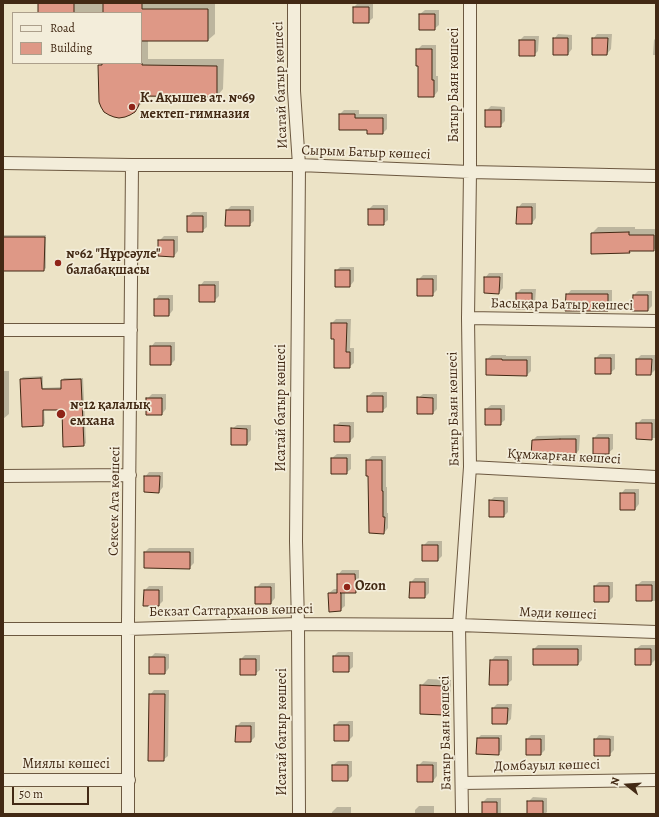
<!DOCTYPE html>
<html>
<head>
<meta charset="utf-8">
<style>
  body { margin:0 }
  #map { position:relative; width:659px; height:817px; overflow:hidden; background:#ece3c6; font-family:Alegreya,serif }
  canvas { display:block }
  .frame { position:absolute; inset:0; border:4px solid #422914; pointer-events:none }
  .legend { position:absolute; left:12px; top:12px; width:130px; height:52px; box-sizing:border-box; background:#f3edda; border:1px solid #ac9f8b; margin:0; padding:5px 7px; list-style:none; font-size:12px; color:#422914 }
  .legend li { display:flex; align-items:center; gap:8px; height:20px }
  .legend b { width:20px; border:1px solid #ac9f8b }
  .north { position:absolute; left:607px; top:765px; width:40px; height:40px; -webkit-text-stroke:3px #f3edda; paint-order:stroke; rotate:287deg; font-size:11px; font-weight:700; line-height:16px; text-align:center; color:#422914 }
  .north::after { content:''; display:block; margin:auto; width:14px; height:18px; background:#422914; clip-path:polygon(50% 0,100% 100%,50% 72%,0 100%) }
  .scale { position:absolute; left:12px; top:787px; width:77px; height:18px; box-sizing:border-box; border:2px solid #422914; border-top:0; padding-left:5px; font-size:12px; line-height:14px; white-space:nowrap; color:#422914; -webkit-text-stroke:3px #f3edda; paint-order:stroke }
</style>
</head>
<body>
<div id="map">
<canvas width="659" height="817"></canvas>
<div class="frame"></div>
<ul class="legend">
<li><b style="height:5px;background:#f3edda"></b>Road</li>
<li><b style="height:11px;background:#de9886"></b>Building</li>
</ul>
<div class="north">N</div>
<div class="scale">50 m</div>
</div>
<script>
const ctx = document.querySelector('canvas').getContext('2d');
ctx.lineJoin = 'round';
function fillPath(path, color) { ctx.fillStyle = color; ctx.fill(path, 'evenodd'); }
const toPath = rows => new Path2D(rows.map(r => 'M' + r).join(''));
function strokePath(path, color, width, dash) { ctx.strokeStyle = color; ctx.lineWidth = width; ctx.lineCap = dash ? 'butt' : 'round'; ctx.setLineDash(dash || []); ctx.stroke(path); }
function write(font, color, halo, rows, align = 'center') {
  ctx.font = font + ' Alegreya,serif'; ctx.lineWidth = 3.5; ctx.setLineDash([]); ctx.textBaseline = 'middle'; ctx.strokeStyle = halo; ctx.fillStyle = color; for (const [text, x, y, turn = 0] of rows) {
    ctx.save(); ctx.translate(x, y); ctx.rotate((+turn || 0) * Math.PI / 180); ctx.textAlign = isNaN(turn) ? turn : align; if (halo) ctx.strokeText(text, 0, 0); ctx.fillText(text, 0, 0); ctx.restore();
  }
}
fillPath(toPath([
  [39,3,215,3,215,34,208,40,148,40,148,59,224,59,223,89,217,96,146,95,141,104,134,111,99,66,102,63,141,63,141,13,39,13],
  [358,3,373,3,373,18,368,22,354,7],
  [425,10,439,10,439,25,434,29,420,14],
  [558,34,572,35,572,49,568,54,554,39],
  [597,34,612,34,611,49,607,54,593,39],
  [524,36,539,36,538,51,534,55,520,55,520,40],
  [656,38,656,55,653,55,654,40],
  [422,45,436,45,436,76,438,76,438,91,434,96,419,65,417,50],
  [491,106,505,107,505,121,500,126,486,111],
  [344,110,359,110,359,114,387,114,387,129,383,133,368,129,340,114],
  [522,203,536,203,536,218,532,223,518,208],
  [373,205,388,205,388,220,383,224,369,209],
  [231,206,254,206,254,221,249,225,227,210],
  [193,212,207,212,207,227,202,231,188,216],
  [598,227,635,227,635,229,656,229,656,248,653,250,631,250,629,252,592,233],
  [3,235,46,235,46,268,44,270,3,270],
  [164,236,178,236,178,251,174,256,159,241],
  [340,267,354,267,354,281,350,286,336,271],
  [489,273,503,273,503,288,499,293,485,278],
  [423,275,437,275,437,290,432,295,418,280],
  [204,281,219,281,219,296,214,301,200,286],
  [521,289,536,289,535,304,531,308,517,308,517,293],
  [571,290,612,290,612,305,608,310,567,295],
  [638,291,652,291,652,306,648,310,634,295],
  [159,295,173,295,173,310,169,315,155,300],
  [336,319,351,319,350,348,354,348,354,363,349,367,335,338,332,323],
  [155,342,175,342,175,360,171,364,151,347],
  [600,354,615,354,615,369,610,373,596,358],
  [492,355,506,355,506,356,531,356,531,371,527,375,487,374,487,359],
  [641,355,656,355,655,370,651,374,637,359],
  [3,371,9,371,9,414,3,419],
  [43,376,43,388,62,387,62,380,64,378,83,378,86,443,84,445,63,408,44,409,45,423,43,425,21,379,23,377],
  [373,392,387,392,387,407,382,411,368,396],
  [152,394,166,394,166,409,162,414,147,399],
  [423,394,437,394,437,409,433,413,418,398],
  [491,405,505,405,505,420,500,424,486,424,486,409],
  [642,419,656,419,656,438,637,438,637,424],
  [340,422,354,422,354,437,350,441,335,426],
  [237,425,251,425,251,440,247,444,232,429],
  [598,434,613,434,613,449,608,453,594,438],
  [580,435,579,450,575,455,533,440,537,436],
  [337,454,351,454,351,469,346,473,332,458],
  [372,456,386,456,386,487,387,487,387,513,388,513,388,528,384,533,369,475,367,475,367,460],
  [149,472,163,472,163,487,159,492,145,477],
  [625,489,639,489,639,504,635,509,621,494],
  [494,497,508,497,508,512,504,516,490,501],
  [428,541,442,541,442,556,438,560,423,546],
  [149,548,194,548,194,563,189,568,145,552],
  [342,570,359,570,359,587,355,592,345,592,345,606,340,610,329,593,334,589,338,589,338,575],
  [415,578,429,578,429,593,425,597,411,582],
  [642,581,656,581,656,601,637,600,637,585],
  [599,582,613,582,613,597,609,601,595,586],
  [261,583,275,583,275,598,271,603,256,588],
  [149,586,163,586,163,601,159,605,144,605,145,590],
  [538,645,582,645,582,660,578,664,534,664,534,649],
  [641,645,655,645,655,660,651,664,636,649],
  [338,652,353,652,353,667,348,671,334,656],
  [155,653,169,654,169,668,165,673,150,658],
  [245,655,260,655,260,670,255,674,241,659],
  [495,656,512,656,512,680,507,684,491,661],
  [428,679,451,680,450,707,443,714,421,686],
  [154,690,169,690,168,756,163,760,150,695],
  [497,704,512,704,511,719,507,723,493,723,493,708],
  [339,721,353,721,353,736,349,740,335,740,335,725],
  [241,722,255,722,255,737,251,741,236,741,237,726],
  [481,735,502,735,502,750,498,754,478,738],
  [531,735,545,735,545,750,541,754,527,739],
  [599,735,614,736,614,750,609,755,595,740],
  [338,761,352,761,352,776,348,780,333,765],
  [423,761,437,762,437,776,433,781,418,766],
  [533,797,547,798,547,812,545,814,528,814,528,802],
  [487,798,501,798,501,813,500,814,483,814,483,802],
  [419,806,434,806,434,814,415,814,415,810],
  [337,807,351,807,351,814,332,814,332,812]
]), '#0003');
const building = toPath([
  [38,3,74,3,74,13,38,13,38,3],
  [103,3,142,3,142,9,208,9,208,41,141,41,141,13,103,13,103,3],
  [353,7,369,7,369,23,353,23,353,7],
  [419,14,435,14,435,30,419,30,419,14],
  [553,38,568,38,568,55,553,55,553,38],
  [592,38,608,38,607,55,592,55,592,38],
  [519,40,535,40,535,56,519,56,519,40],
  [416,49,432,49,432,80,434,80,434,97,418,97,418,66,416,66,416,49],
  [102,63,142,63,142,65,217,66,217,97,142,96,138,107,135,112,130,115,125,117,119,118,114,117,109,115,104,112,101,107,99,102,98,65,102,65,102,63],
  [485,110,501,110,501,127,485,127,485,110],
  [339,114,355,114,355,118,383,118,383,134,367,134,367,130,339,130,339,114],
  [517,207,532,207,532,224,516,224,517,207],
  [368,209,384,209,384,225,368,225,368,209],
  [226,210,250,210,250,226,225,226,226,210],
  [187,216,203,216,203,232,187,232,187,216],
  [629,232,629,235,654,235,654,251,629,251,630,253,591,254,591,233,629,232],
  [3,237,45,237,44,271,3,271,3,237],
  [158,240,174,240,174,257,158,256,158,240],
  [335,270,350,270,350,287,335,287,335,270],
  [484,277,500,277,499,294,484,293,484,277],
  [417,279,433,279,433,296,417,296,417,279],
  [199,285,215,285,215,302,199,302,199,285],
  [516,293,532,293,532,309,516,309,516,293],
  [566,294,608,294,608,311,565,311,566,294],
  [633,295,648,295,648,311,632,311,633,295],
  [154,299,169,299,169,316,154,316,154,299],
  [331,323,347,323,346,352,350,352,350,368,334,368,334,339,331,339,331,323],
  [150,346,171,346,171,365,150,365,150,346],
  [595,358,611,358,611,374,595,374,595,358],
  [486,359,502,359,502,360,527,360,527,376,486,375,486,359],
  [636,359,652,359,651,375,636,375,636,359],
  [41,378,42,389,61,389,61,380,81,379,84,446,63,447,62,410,43,410,43,426,22,427,20,379,41,378],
  [367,396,383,396,383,412,367,412,367,396],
  [417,397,433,398,433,414,417,414,417,397],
  [146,398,162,398,162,415,146,415,146,398],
  [485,409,501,409,501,425,485,425,485,409],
  [636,423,652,423,652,440,636,439,636,423],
  [334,425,350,426,350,442,334,442,334,425],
  [231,428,247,429,247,445,231,445,231,428],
  [593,438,609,438,609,454,593,454,593,438],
  [560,439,576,439,576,456,531,456,532,440,560,439],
  [331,458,347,458,347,474,331,474,331,458],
  [366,460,382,460,382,491,383,491,383,517,385,517,384,534,369,533,368,476,366,476,366,460],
  [144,476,160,476,159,493,144,492,144,476],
  [620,493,635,493,635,510,620,510,620,493],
  [489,500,504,501,504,517,489,517,489,500],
  [422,545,438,545,438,561,422,561,422,545],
  [144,552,190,552,190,569,144,568,144,552],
  [337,574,355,574,356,593,340,593,341,593,341,611,329,612,328,593,337,593,337,574],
  [410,582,425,582,425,598,409,598,410,582],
  [636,585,652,585,652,601,636,601,636,585],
  [594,586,609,586,609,602,594,602,594,586],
  [255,587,271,587,271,604,255,604,255,587],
  [144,590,159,590,159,606,143,606,144,590],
  [533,649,578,649,578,665,533,665,533,649],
  [635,649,651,649,651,665,635,665,635,649],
  [333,656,349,656,349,672,333,672,333,656],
  [149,657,165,657,165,674,149,674,149,657],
  [240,659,256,659,256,675,240,675,240,659],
  [490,660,508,660,508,685,489,685,490,660],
  [420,685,444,686,444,715,420,714,420,685],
  [149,694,165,694,164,761,148,761,149,694],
  [492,708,508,708,507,724,492,724,492,708],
  [334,725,349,725,349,741,334,741,334,725],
  [236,726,251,726,251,742,235,742,236,726],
  [477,738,499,738,499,755,476,754,477,738],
  [526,739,541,739,541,755,526,755,526,739],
  [594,739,610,739,610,756,594,756,594,739],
  [332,765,348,765,348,781,332,781,332,765],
  [417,765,433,765,433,782,417,782,417,765],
  [527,801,543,801,543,814,527,814,527,801],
  [482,802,497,802,497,814,482,814,482,802]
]);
fillPath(building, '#de9886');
strokePath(building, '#422914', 1);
const minor = toPath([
  [294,3,294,91,299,165,296,541,298,624,299,814],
  [3,163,132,165,299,165,470,172,656,176],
  [468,318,656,321],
  [3,330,131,330],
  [470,467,656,477],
  [3,476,130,475],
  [3,629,128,629,298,624,459,625,656,632],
  [3,780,129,780],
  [462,783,656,780],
  [128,814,128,621,132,165],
  [462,814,459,625,470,467,468,318,470,172,470,3]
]);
strokePath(minor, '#6c5840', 14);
strokePath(minor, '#f3edda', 12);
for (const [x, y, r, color] of [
  [132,107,4,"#8f2418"],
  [58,263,4,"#8f2418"],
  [61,414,5,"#8f2418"],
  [347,587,4,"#8f2418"]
]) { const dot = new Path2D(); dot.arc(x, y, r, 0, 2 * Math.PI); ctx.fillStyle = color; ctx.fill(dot); strokePath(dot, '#f3edda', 1.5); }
write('14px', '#422914', '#f3edda', [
  ["Исатай батыр көшесі",281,85,-92],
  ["Батыр Баян көшесі",455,85,-90],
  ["Сырым Батыр көшесі",366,153,2],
  ["Басықара Батыр көшесі",562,305,1],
  ["Исатай батыр көшесі",282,408,-90],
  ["Батыр Баян көшесі",454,409,-91],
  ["Құмжарған көшесі",564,457,3],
  ["Сексек Ата көшесі",115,501,-89],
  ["Бекзат Саттарханов көшесі",231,611,-1],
  ["Мәди көшесі",558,614,2],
  ["Исатай батыр көшесі",283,732,-90],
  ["Батыр Баян көшесі",446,733,-91],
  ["Миялы көшесі",66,765],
  ["Домбауыл көшесі",547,766,-1]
]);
write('bold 14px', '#422914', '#f3edda', [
  ["К. Ақышев ат. №69",140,99],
  ["мектеп-гимназия",140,115],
  ["№62 \"Нұрсәуле\"",66,255],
  ["балабақшасы",66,271],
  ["№12 қалалық",70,406],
  ["емхана",70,422],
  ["Ozon",355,587]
], 'left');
</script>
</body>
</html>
